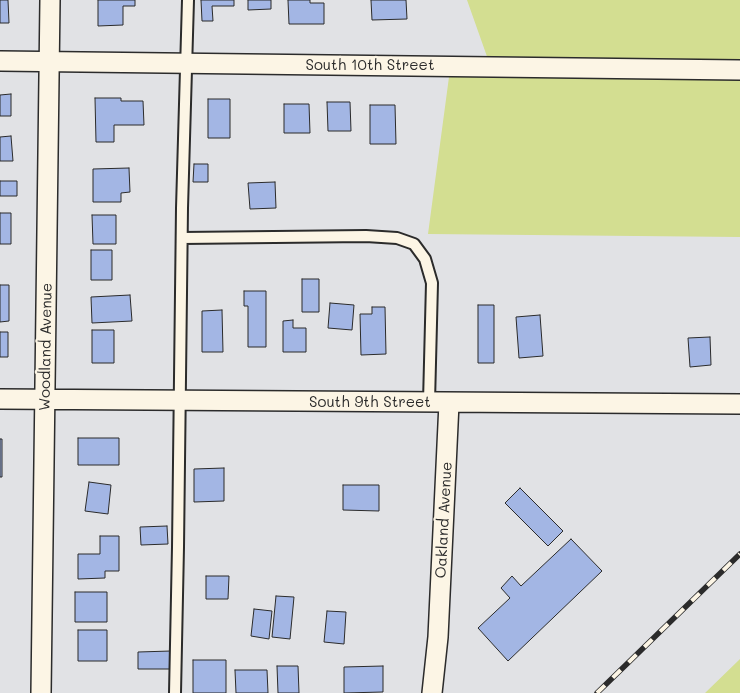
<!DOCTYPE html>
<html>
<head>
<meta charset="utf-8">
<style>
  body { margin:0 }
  canvas { display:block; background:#e1e2e5 }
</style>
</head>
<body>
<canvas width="740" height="693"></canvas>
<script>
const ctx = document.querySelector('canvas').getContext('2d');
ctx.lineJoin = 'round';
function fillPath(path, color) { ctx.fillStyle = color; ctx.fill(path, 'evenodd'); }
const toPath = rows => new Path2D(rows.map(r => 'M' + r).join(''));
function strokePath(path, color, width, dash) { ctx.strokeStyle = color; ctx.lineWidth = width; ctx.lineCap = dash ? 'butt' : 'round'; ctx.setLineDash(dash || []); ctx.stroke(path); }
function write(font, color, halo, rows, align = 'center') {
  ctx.font = font + ' Mali,sans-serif'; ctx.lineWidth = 4.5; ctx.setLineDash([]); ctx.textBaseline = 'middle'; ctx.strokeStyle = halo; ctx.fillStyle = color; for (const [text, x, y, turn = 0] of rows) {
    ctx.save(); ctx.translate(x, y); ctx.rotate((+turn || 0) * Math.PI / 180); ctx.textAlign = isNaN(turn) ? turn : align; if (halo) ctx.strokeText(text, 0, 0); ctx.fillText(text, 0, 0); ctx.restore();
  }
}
fillPath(toPath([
  [467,0,740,0,740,237,428,234,451,62,490,65],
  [740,659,740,693,705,693]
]), '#d3de91');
const building = toPath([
  [0,0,8,0,9,23,0,23,0,0],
  [98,0,135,0,135,6,123,6,123,25,98,26,98,0],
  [201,0,234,0,234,6,212,6,213,21,202,21,201,0],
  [248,0,271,0,271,9,248,10,248,0],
  [288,0,310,0,310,3,324,3,324,24,289,24,288,0],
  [371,0,406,0,407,19,372,20,371,0],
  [11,94,11,116,0,116,0,95,11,94],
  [95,98,121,98,121,101,143,101,144,125,114,125,114,142,96,142,95,98],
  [208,99,230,99,230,138,208,138,208,99],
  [327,102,350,102,351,131,328,131,327,102],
  [284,104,309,104,310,133,284,133,284,104],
  [370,105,395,105,396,144,370,144,370,105],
  [11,136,13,161,0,161,0,137,11,136],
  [194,164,208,164,208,182,193,182,194,164],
  [129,168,130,192,121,193,121,202,93,202,93,169,129,168],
  [0,181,17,181,17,196,0,196,0,181],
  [275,182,276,208,250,209,248,183,275,182],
  [0,213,11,213,11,244,0,244,0,213],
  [92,215,116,215,116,244,93,244,92,215],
  [91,250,112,250,112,280,91,280,91,250],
  [302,279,319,279,319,312,302,312,302,279],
  [0,285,9,285,9,321,0,322,0,285],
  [244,291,266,291,266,347,248,347,248,306,244,306,244,291],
  [130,295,132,321,92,323,91,297,130,295],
  [330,303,354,305,352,330,328,328,330,303],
  [478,305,494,305,494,363,478,363,478,305],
  [372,307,385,307,386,354,361,355,360,314,372,314,372,307],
  [222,310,223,352,202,352,202,311,222,310],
  [540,315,543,356,519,358,516,317,540,315],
  [293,320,293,328,306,328,306,352,283,352,283,321,293,320],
  [92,330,114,330,114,363,92,363,92,330],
  [0,332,8,332,8,357,0,357,0,332],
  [710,337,711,365,690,367,688,338,710,337],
  [78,438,119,438,119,465,78,465,78,438],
  [0,439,2,439,2,477,0,477,0,439],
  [224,468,224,501,194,502,194,469,224,468],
  [89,482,111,485,108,514,85,511,89,482],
  [343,485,379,485,379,511,343,510,343,485],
  [520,488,563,531,548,546,505,503,520,488],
  [167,526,168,544,141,545,140,527,167,526],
  [100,536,119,536,119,571,105,571,105,578,78,579,78,554,100,554,100,536],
  [571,539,602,571,508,661,478,628,510,598,501,588,512,576,521,586,571,539],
  [206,576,229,576,228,599,206,599,206,576],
  [75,592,107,592,107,622,75,622,75,592],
  [276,596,294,597,290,639,272,637,276,596],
  [254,609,272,611,269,639,251,636,254,609],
  [327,611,346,612,344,644,324,642,327,611],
  [78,630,107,630,107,661,78,661,78,630],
  [171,651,171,669,138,669,138,652,171,651],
  [193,660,226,660,226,693,193,693,193,660],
  [277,666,298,666,299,693,278,693,277,666],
  [383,666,383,692,344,693,344,667,383,666],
  [235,670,267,670,268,693,236,693,235,670]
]);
fillPath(building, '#a3b6e4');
strokePath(building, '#2b2b2b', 1);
const lane = toPath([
  [182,238,366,236,397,238,414,244,425,259,432,283,429,402],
  [175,693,178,547,182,208,188,0]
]);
const street = toPath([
  [0,61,740,70],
  [0,399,740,404],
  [41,693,50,0],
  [432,693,438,637,449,403]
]);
strokePath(lane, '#2b2b2b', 14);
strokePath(street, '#2b2b2b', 22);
strokePath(lane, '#fcf5e5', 10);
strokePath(street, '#fcf5e5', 19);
const rail = toPath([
  [597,693,740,554]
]);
strokePath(rail, '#2b2b2b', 5.5);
strokePath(rail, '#fcf5e5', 4, [11]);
write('15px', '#2b2b2b', '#fcf5e5', [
  ["South 10th Street",370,65],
  ["Woodland Avenue",46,347,-89],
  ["South 9th Street",370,402],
  ["Oakland Avenue",444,520,-87]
]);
</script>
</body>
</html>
